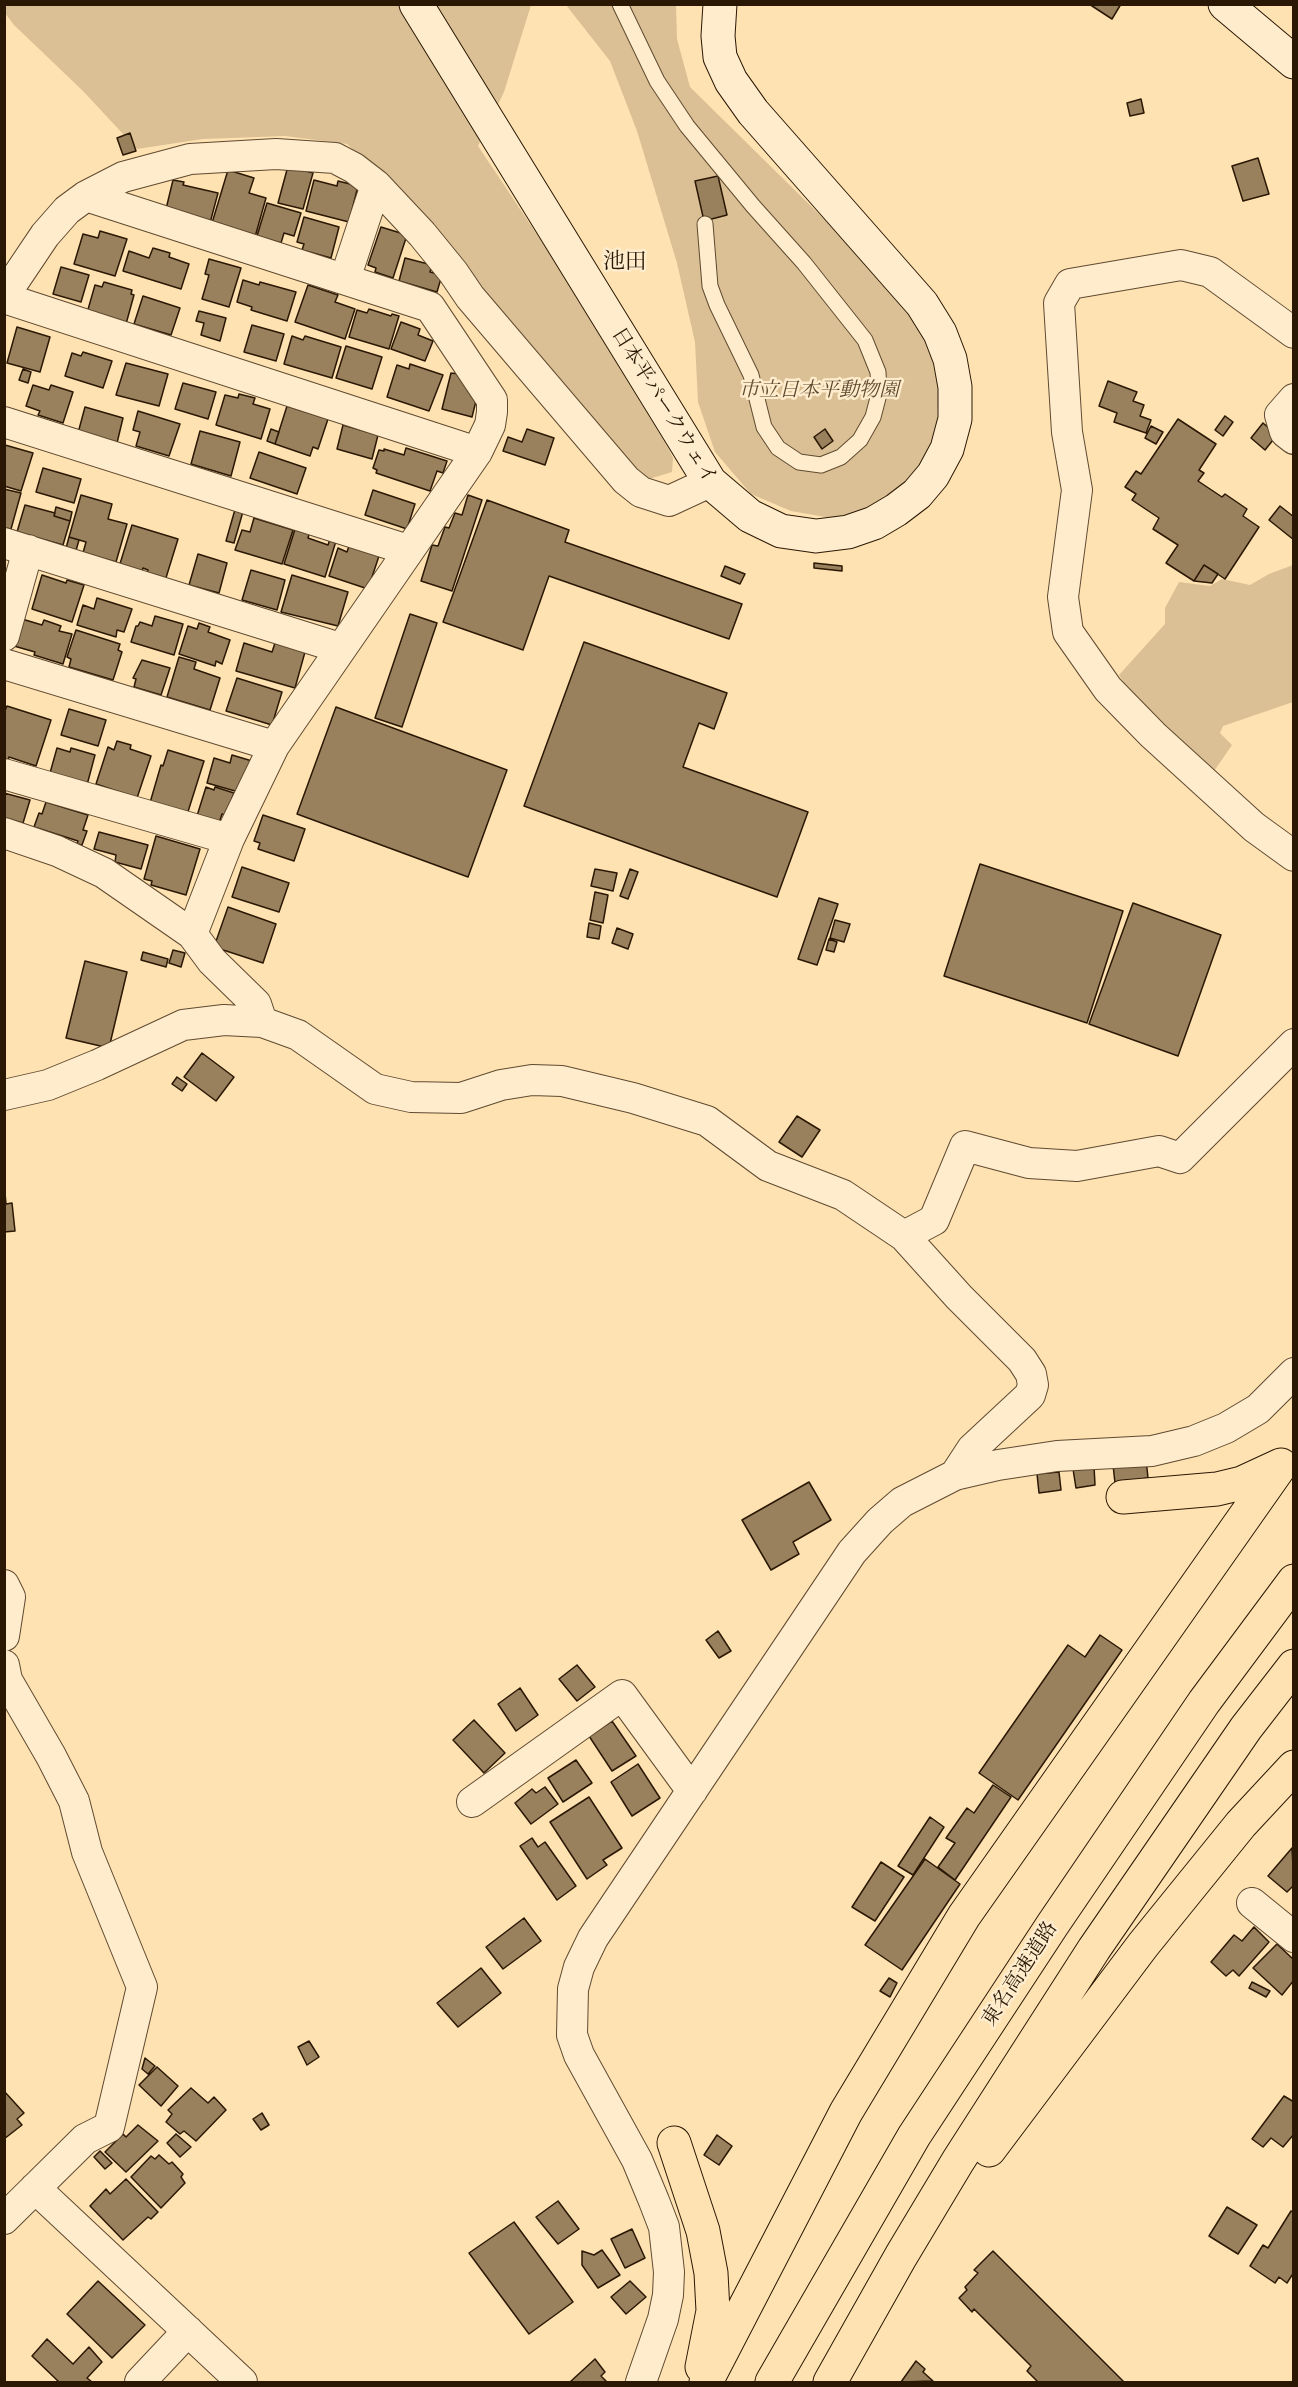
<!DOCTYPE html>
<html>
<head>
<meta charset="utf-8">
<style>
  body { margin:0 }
  #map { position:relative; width:1298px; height:2387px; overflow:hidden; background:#fee2b2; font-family:"EB Garamond",serif }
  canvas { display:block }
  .frame { position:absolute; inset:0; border:6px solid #2b1804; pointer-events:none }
</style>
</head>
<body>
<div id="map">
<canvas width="1298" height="2387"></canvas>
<div class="frame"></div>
</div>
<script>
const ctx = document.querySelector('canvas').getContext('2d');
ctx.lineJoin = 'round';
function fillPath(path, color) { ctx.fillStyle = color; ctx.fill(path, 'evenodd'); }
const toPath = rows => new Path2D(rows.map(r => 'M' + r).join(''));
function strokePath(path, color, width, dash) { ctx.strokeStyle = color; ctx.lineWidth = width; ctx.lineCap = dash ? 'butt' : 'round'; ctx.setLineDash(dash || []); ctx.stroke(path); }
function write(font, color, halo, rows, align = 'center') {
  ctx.font = font + ' "EB Garamond","Noto Serif JP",serif'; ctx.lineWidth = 5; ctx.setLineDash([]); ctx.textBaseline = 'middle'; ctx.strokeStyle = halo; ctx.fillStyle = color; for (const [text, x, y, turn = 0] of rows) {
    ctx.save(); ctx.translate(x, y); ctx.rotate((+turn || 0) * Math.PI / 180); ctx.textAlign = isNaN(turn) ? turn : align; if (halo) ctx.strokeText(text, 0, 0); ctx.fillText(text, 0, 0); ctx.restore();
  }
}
fillPath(toPath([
  [5,4,531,5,504,92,478,146,544,245,667,446,673,458,672,472,649,479,627,468,564,384,487,302,387,180,347,144,285,136,203,139,137,149,83,91,14,25,5,13],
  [566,5,676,5,677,39,690,87,879,273,913,315,928,346,939,380,937,429,926,460,899,494,864,515,831,518,791,511,751,494,715,452,698,402,695,342,677,263,637,131,610,61],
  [1293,565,1293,702,1223,726,1220,733,1232,745,1212,774,1131,695,1119,675,1165,624,1165,608,1179,582,1210,586,1222,579,1250,585,1269,574]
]), '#dac094');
const building = toPath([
  [1089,4,1121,4,1112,19,1089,4],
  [1141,99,1144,113,1130,116,1127,103,1141,99],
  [130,133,136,151,123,155,117,138,130,133],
  [1258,158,1269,194,1243,201,1232,166,1258,158],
  [288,166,313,173,303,209,278,203,288,166],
  [228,170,254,178,249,193,266,198,255,237,212,223,228,170],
  [718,176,727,215,704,221,695,181,718,176],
  [173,180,184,182,183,185,218,193,210,223,166,209,173,180],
  [314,180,337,186,338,181,358,186,349,222,306,211,314,180],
  [267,203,301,213,294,236,284,233,281,243,257,236,267,203],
  [304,217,339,227,331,258,302,250,304,244,297,242,304,217],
  [381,227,407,235,393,278,375,272,376,268,368,265,381,227],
  [100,231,127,239,115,276,74,264,83,234,98,238,100,231],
  [153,248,170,253,169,257,189,264,181,289,123,271,129,251,149,258,153,248],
  [405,258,432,265,430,272,442,275,437,292,399,281,405,258],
  [209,259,241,268,229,307,202,299,209,275,205,274,209,259],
  [61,267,89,275,81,302,53,294,61,267],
  [243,280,259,285,260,282,296,292,287,321,251,310,252,307,237,302,243,280],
  [104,282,132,290,131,294,134,295,126,324,87,313,95,285,102,287,104,282],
  [308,285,338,295,335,302,355,309,345,339,295,322,308,285],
  [143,296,180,308,171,335,134,324,143,296],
  [369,309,391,316,392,314,399,316,389,349,349,337,357,310,367,313,369,309],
  [199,311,226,318,220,341,201,335,204,323,196,321,199,311],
  [401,322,420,329,418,335,433,341,425,361,391,349,401,322],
  [252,325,284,334,276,361,244,352,252,325],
  [17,327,50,337,40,372,7,363,17,327],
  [292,336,303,340,305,336,341,347,332,378,284,364,292,336],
  [346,346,382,357,372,389,336,378,346,346],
  [83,352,112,361,103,388,65,376,72,353,81,356,83,352],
  [126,363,168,374,159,406,116,395,126,363],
  [410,364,443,375,429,411,387,397,397,365,409,369,410,364],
  [23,369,31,372,28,383,19,380,23,369],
  [451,373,459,374,477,397,472,417,442,409,451,373],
  [1108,381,1137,392,1133,401,1144,405,1140,416,1151,420,1146,433,1114,422,1117,413,1099,406,1108,381],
  [183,383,216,392,208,419,175,409,183,383],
  [33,385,49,390,51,385,73,392,63,423,38,415,40,411,26,406,33,385],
  [239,394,255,398,253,404,270,409,261,439,216,425,225,395,238,398,239,394],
  [287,406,328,419,318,449,313,447,310,456,275,444,287,406],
  [85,407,123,418,117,443,78,433,85,407],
  [138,411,180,424,169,456,136,446,140,432,133,430,138,411],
  [1225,416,1233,422,1223,436,1215,430,1225,416],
  [1178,419,1216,444,1199,470,1204,473,1198,481,1222,497,1225,494,1247,509,1243,516,1259,527,1225,579,1204,565,1194,581,1166,563,1178,545,1153,529,1159,518,1132,500,1136,494,1125,487,1136,471,1141,474,1178,419],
  [1263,423,1277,435,1265,450,1251,438,1263,423],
  [343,425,378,435,372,459,337,449,343,425],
  [1151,426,1163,432,1156,444,1145,438,1151,426],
  [271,429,279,432,275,444,267,441,271,429],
  [527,429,554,438,545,465,503,451,508,437,522,442,527,429],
  [825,429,833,441,822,449,814,437,825,429],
  [200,431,240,442,231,476,191,464,200,431],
  [5,445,33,453,21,491,4,486,5,445],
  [406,448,447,461,443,473,437,471,430,491,376,473,377,470,373,468,379,450,384,451,384,449,404,455,406,448],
  [259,452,306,468,297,494,250,478,259,452],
  [43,468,81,479,74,503,36,492,43,468],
  [4,489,21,493,11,529,4,528,4,489],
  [373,490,415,504,407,529,365,515,373,490],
  [81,495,112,504,108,519,127,524,116,562,83,553,86,542,69,537,81,495],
  [468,495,482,500,452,591,421,581,432,545,438,546,445,527,449,528,455,513,462,515,468,495],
  [487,500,569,530,565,542,742,604,729,639,549,576,523,650,443,622,487,500],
  [25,505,55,513,54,516,70,521,63,545,17,532,25,505],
  [236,506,244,508,234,543,226,541,236,506],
  [1280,506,1294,517,1294,540,1269,520,1280,506],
  [56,507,72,512,70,521,54,516,56,507],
  [254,518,293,530,282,564,235,550,242,530,250,532,254,518],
  [297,523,311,527,308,538,328,545,330,539,336,541,325,577,284,564,297,523],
  [132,525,178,539,165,581,146,575,148,570,143,568,141,574,119,567,132,525],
  [69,537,79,540,75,554,65,552,69,537],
  [349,546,379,556,368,589,329,576,338,548,347,552,349,546],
  [198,554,227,563,219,593,189,585,198,554],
  [814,563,842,566,842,571,814,568,814,563],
  [1204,565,1218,574,1212,583,1194,581,1204,565],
  [725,566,745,574,740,584,721,576,725,566],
  [251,570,285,580,277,610,242,600,251,570],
  [42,575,66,583,67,580,84,585,72,622,32,609,42,575],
  [292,575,348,592,338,626,281,612,292,575],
  [97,598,132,609,124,632,117,630,116,637,77,625,83,605,94,609,97,598],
  [410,614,437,623,402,727,375,718,410,614],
  [155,616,183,624,174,655,131,642,136,626,138,626,140,622,152,626,155,616],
  [22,619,42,625,44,620,61,626,59,631,72,634,63,664,34,655,35,652,14,646,22,619],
  [199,623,210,627,208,632,230,640,222,664,216,661,215,666,179,654,188,626,197,629,199,623],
  [76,630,120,644,118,650,122,652,113,680,69,667,71,659,67,657,76,630],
  [584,642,727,693,714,729,699,723,683,767,808,812,777,897,524,806,584,642],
  [244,643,272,652,275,643,305,652,295,688,236,671,244,643],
  [179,657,196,662,194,669,220,678,210,710,167,697,179,657],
  [142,660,170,668,161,695,134,687,136,679,133,678,142,660],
  [237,678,282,692,272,725,226,711,237,678],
  [7,706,51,720,36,766,9,757,8,760,4,759,4,713,7,706],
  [336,707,507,770,468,877,297,814,336,707],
  [69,709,106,720,98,746,61,735,69,709],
  [117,741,131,745,130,749,151,756,137,798,96,784,108,747,114,750,117,741],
  [57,748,70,752,71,748,95,755,87,785,50,773,57,748],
  [168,750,204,761,186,818,147,813,161,765,163,766,168,750],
  [232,755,252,761,242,793,207,783,214,758,230,763,232,755],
  [206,787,214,790,215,787,234,793,232,798,236,799,230,817,222,814,218,826,196,819,206,787],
  [4,793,30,800,23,823,4,818,4,793],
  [46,802,88,815,83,830,87,831,82,845,77,844,78,841,34,827,39,813,42,814,46,802],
  [263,815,305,829,294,861,258,849,260,843,254,841,263,815],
  [99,832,148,845,141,869,115,862,116,855,94,849,99,832],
  [156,836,200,849,186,895,151,885,152,881,144,879,156,836],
  [980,864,1123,911,1087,1023,944,976,980,864],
  [242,867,289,883,279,912,232,897,242,867],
  [595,869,617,873,613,891,591,886,595,869],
  [630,869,638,872,628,899,620,896,630,869],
  [595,892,608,895,603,923,590,920,595,892],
  [819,898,838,904,817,965,798,959,819,898],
  [1133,903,1221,935,1178,1056,1089,1024,1133,903],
  [228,907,276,924,263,963,214,947,228,907],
  [835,920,850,924,844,942,830,938,835,920],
  [589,923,601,926,599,939,587,937,589,923],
  [617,928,633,934,628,949,612,943,617,928],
  [829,939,837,942,834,952,826,950,829,939],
  [173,950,185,953,181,967,169,963,173,950],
  [143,952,168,959,166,967,141,960,143,952],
  [85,961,127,972,109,1048,66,1038,85,961],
  [202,1053,234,1077,216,1101,184,1077,202,1053],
  [177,1077,187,1084,182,1091,172,1084,177,1077],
  [797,1116,820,1130,802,1157,779,1142,797,1116],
  [4,1182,6,1204,12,1203,15,1231,4,1232,4,1182],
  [1146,1459,1148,1478,1115,1483,1113,1465,1146,1459],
  [1094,1466,1095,1485,1076,1488,1073,1469,1094,1466],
  [1059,1472,1061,1490,1039,1493,1037,1474,1059,1472],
  [809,1482,831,1520,793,1542,799,1554,771,1570,742,1520,809,1482],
  [718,1631,731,1651,719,1658,706,1640,718,1631],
  [1100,1635,1122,1650,1018,1800,979,1773,1068,1645,1085,1657,1100,1635],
  [577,1665,595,1687,577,1701,559,1679,577,1665],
  [520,1688,538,1715,516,1731,498,1704,520,1688],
  [474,1720,505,1753,484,1773,453,1740,474,1720],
  [612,1721,636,1756,612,1771,589,1736,612,1721],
  [576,1760,592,1783,563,1802,548,1778,576,1760],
  [638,1764,660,1798,632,1816,611,1782,638,1764],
  [993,1785,1011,1797,955,1880,938,1867,955,1843,946,1838,967,1808,974,1813,993,1785],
  [545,1787,558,1804,531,1824,515,1803,532,1789,536,1793,545,1787],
  [589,1797,622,1848,603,1860,607,1865,587,1879,550,1822,589,1797],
  [930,1817,944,1827,913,1875,898,1866,930,1817],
  [532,1838,538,1847,545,1842,576,1886,557,1900,520,1846,532,1838],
  [1292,1848,1294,1885,1287,1892,1268,1876,1292,1848],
  [925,1859,960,1884,902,1970,865,1945,925,1859],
  [881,1862,904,1877,875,1921,852,1907,881,1862],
  [524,1918,541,1941,503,1969,486,1947,524,1918],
  [1254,1927,1269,1942,1239,1976,1233,1970,1226,1976,1211,1962,1234,1935,1242,1941,1254,1927],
  [1277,1944,1294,1960,1294,1980,1282,1995,1253,1968,1277,1944],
  [481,1968,501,1993,458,2027,437,2003,481,1968],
  [889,1978,897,1983,890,1997,880,1991,889,1978],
  [1252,1982,1270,1991,1266,1997,1249,1988,1252,1982],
  [309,2041,319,2057,307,2065,298,2047,309,2041],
  [145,2058,155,2066,148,2074,142,2069,145,2058],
  [157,2067,178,2086,161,2106,139,2085,157,2067],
  [191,2088,208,2103,214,2097,226,2110,196,2141,184,2131,180,2134,166,2122,172,2114,168,2110,191,2088],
  [4,2091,24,2113,17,2119,22,2125,4,2139,4,2091],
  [1284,2096,1294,2102,1294,2134,1283,2147,1271,2138,1263,2147,1252,2139,1284,2096],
  [262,2113,269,2125,261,2130,253,2119,262,2113],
  [138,2125,158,2141,126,2172,105,2152,123,2134,126,2137,138,2125],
  [176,2134,191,2147,180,2157,167,2143,176,2134],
  [717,2135,732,2146,719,2165,704,2155,717,2135],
  [100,2151,112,2163,105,2169,94,2157,100,2151],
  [159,2155,169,2164,172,2162,183,2174,181,2177,185,2183,161,2208,131,2177,151,2156,155,2159,159,2155],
  [126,2179,158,2212,151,2219,148,2217,123,2240,90,2206,106,2189,110,2194,126,2179],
  [558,2201,579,2229,558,2244,536,2217,558,2201],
  [1227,2207,1257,2225,1238,2254,1209,2236,1227,2207],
  [1291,2211,1294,2213,1294,2276,1292,2275,1287,2283,1279,2277,1275,2283,1250,2266,1263,2245,1268,2248,1291,2211],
  [514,2222,573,2302,529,2334,469,2253,514,2222],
  [632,2229,645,2258,625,2268,611,2239,632,2229],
  [602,2250,620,2275,598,2288,582,2265,582,2251,594,2255,602,2250],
  [993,2251,1124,2382,1038,2382,1027,2371,1031,2366,974,2309,972,2312,959,2298,967,2290,965,2287,978,2273,974,2270,993,2251],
  [98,2281,145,2325,112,2358,67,2314,98,2281],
  [630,2281,646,2297,626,2314,611,2297,630,2281],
  [47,2339,73,2364,89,2347,102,2362,87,2378,92,2382,59,2382,32,2356,47,2339],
  [595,2359,605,2372,601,2376,607,2382,570,2382,595,2359],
  [916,2361,925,2369,923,2372,933,2381,901,2382,916,2361]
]);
fillPath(building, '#99815e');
strokePath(building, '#2b1804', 1.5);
const lane = toPath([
  [620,4,657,81,687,126,753,206,804,263,865,340,878,372,879,394,873,417,860,440,841,457,821,465,799,462,778,448,764,427,751,375,717,305,710,286,705,224]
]);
const street = toPath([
  [376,185,422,234,453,272,470,297,626,480,641,492,669,501,710,482],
  [4,296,45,235,67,210,86,196,123,177,190,159,276,154,335,158,354,168,376,185,345,279],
  [4,298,477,452],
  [1294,333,1210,272,1181,265,1070,284,1059,303,1067,432,1077,490,1063,597,1068,632,1108,689,1153,735,1254,827,1294,856],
  [1294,399,1280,415,1285,432,1294,439],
  [4,422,408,550],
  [4,543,340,648],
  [4,636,28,550],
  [4,664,274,746],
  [4,774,229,839],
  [4,833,57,851,104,873,192,934,229,839,274,746,477,452,490,425,492,412,492,400,430,307,86,196],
  [192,934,212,961,256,1004,262,1022],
  [4,1095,48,1085,97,1065,183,1025,224,1020,262,1022,298,1035,375,1089,411,1097,461,1098,501,1085,532,1080,562,1081,633,1098,707,1121,768,1166,843,1195,904,1236,959,1297,1022,1360,1031,1374,1033,1385,1030,1395,972,1449,955,1475],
  [904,1236,934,1220,965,1146,1029,1163,1077,1166,1159,1151,1180,1158,1294,1044],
  [4,1585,10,1597,4,1636],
  [4,1665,7,1680,51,1756,74,1801,87,1852,142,1987,109,2127,85,2139,4,2219],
  [472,1802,622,1695,692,1791],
  [1252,1903,1294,1937],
  [35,2188,242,2382],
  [140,2382,188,2331],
  [641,2382,663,2319,668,2295,669,2272,664,2227,654,2201,637,2160,579,2055,572,2035,573,1989,579,1967,593,1938,852,1552,880,1521,902,1502,955,1475,998,1465,1057,1456,1152,1451,1194,1441,1226,1428,1258,1409,1294,1373]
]);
const secondary = toPath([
  [416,4,710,482,750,516,781,531,816,536,848,532,874,523,896,510,917,494,933,475,947,449,955,419,955,387,950,359,940,333,922,304,753,112,731,81,720,57,718,36,720,4],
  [1225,4,1294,62]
]);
const highway = toPath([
  [1123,1497,1217,1489,1242,1483,1281,1465],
  [674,2143,703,2231,711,2273,713,2311,702,2367],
  [989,2150,1143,1945,1241,1824,1294,1767],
  [706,2382,846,2112,964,1916,1281,1465],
  [772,2382,914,2136,1053,1924,1204,1702,1294,1581],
  [830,2382,901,2256,958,2161,1094,1949,1246,1728,1294,1666]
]);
strokePath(lane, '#604a30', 17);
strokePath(street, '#604a30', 32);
strokePath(secondary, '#2b1804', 35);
strokePath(highway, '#2b1804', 35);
strokePath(lane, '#feeccd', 15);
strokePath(street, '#feeccd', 30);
strokePath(secondary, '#feeccd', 33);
strokePath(highway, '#fee2b2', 33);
write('italic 20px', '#604a2f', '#feeccd', [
  ["市立日本平動物園",819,391]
]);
write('20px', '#2b1804', '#feeccd', [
  ["日本平パークウェイ",664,406,58],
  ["東名高速道路",1020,1974,-57]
]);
write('22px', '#2b1804', '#feeccd', [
  ["池田",625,262]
]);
</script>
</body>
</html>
